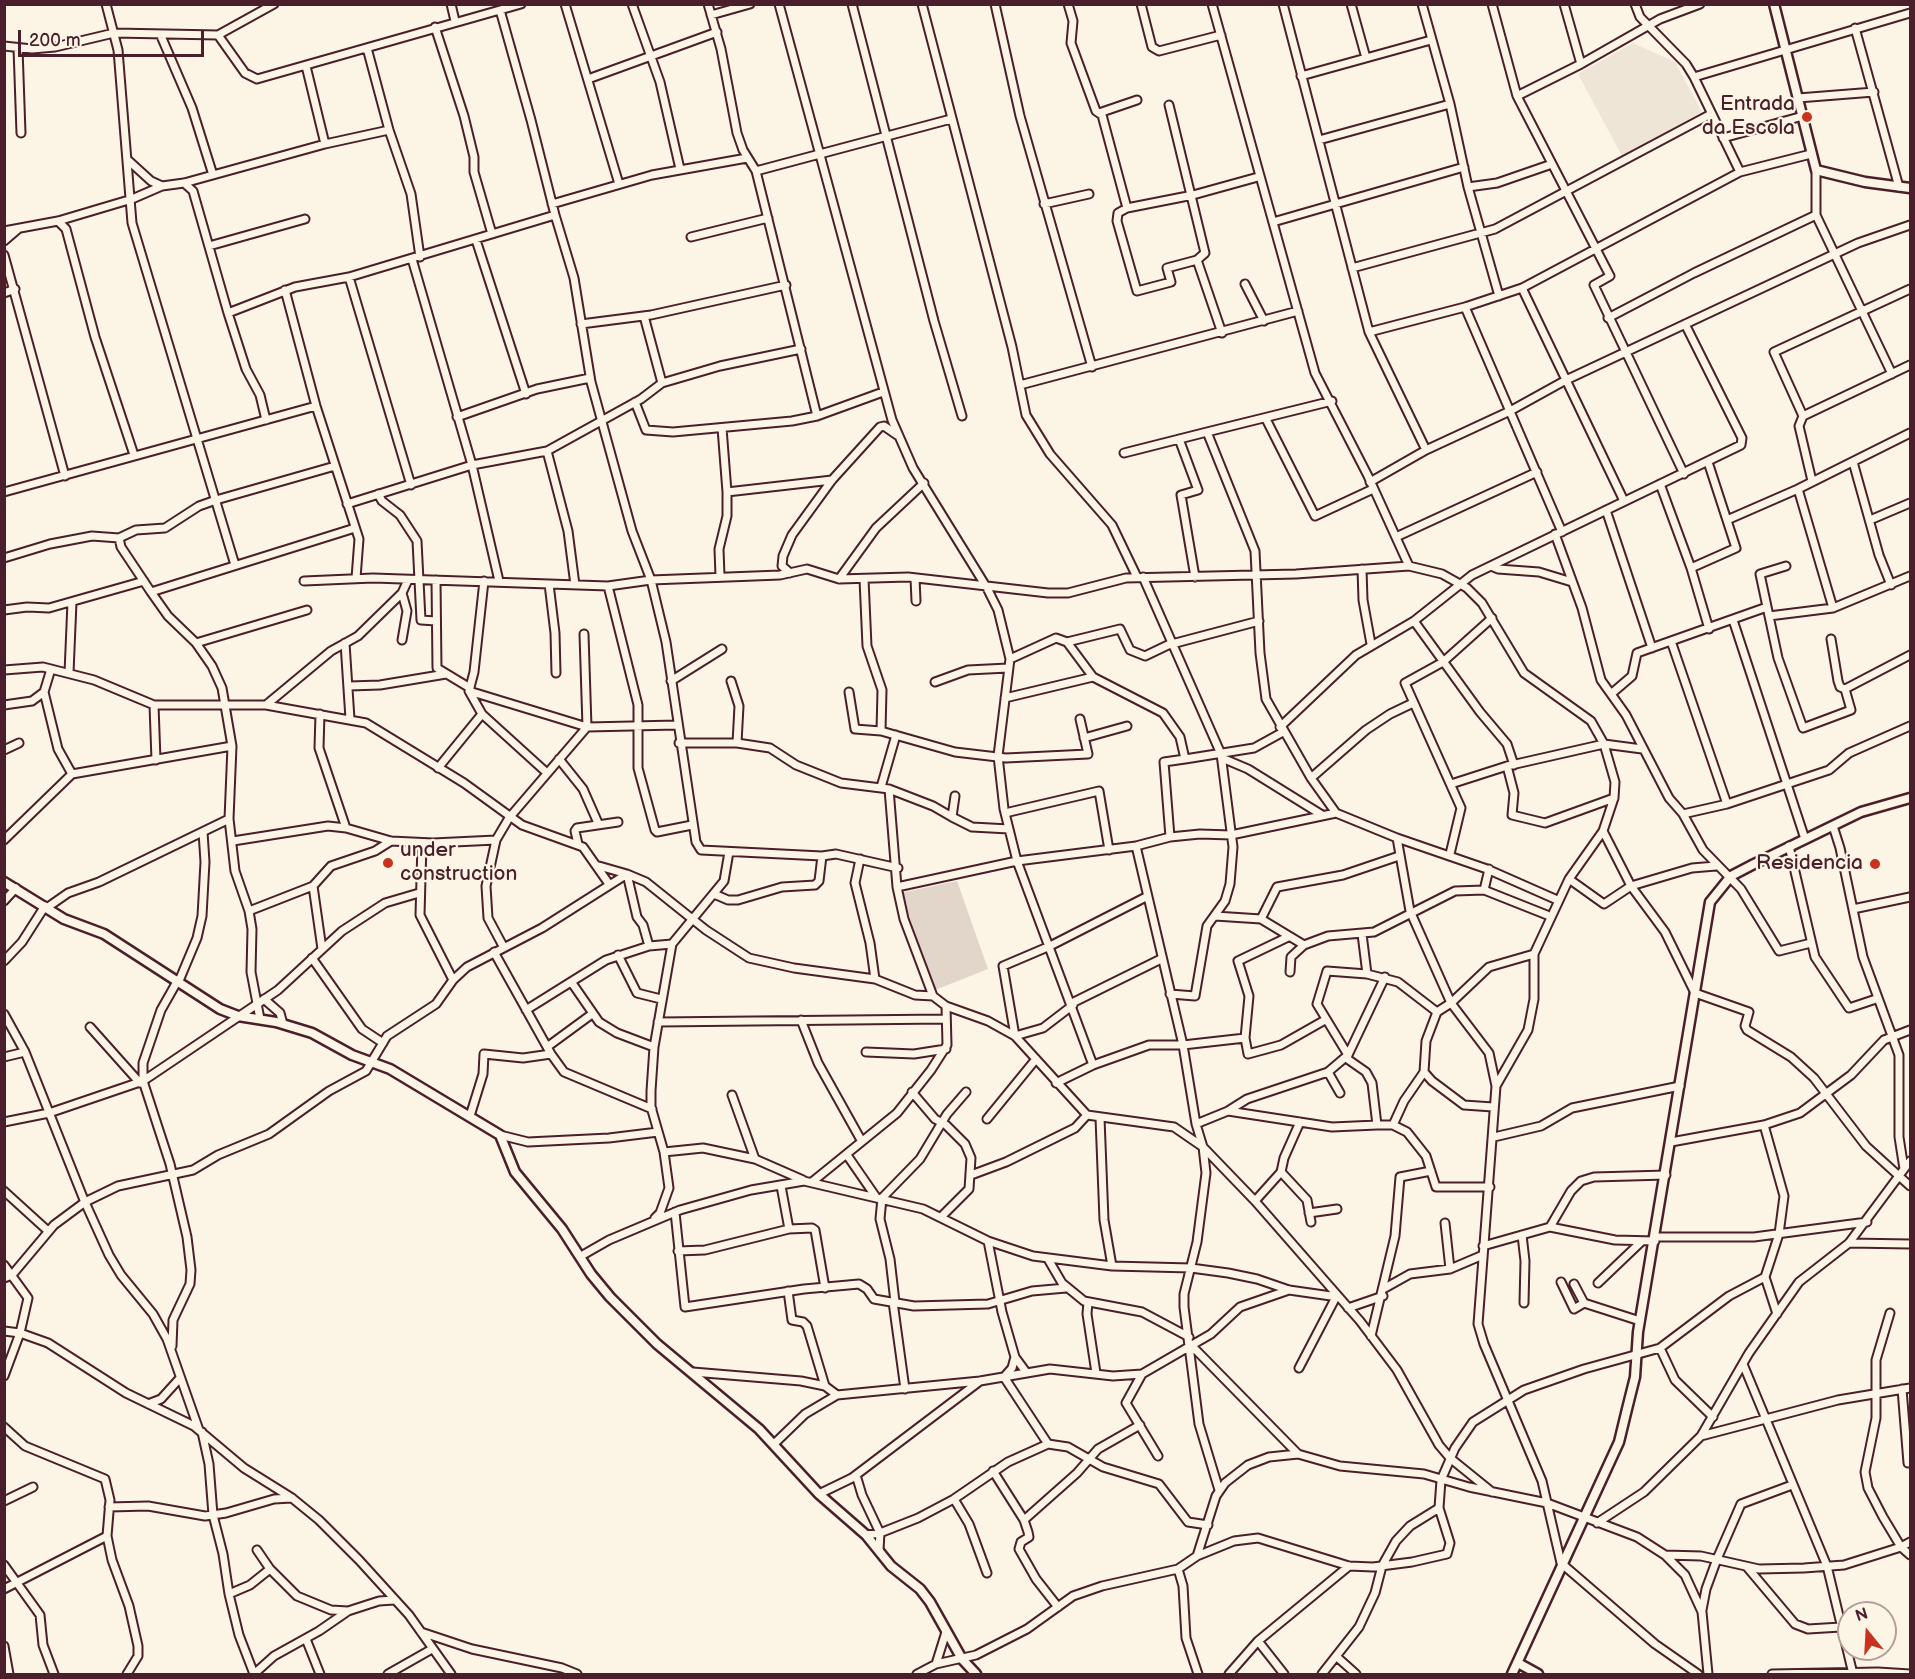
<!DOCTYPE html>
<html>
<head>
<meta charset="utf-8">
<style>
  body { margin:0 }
  #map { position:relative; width:1915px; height:1679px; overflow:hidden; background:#fcf5e5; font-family:"Balsamiq Sans",sans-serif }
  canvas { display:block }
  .frame { position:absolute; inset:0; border:6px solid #4a1f2b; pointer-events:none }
  .north { position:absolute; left:1837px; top:1601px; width:60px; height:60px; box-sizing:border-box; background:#fcf5e5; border:2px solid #b59f9b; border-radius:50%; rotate:342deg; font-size:16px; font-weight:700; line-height:24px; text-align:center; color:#4a1f2b }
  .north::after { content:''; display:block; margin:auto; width:21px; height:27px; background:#c8321e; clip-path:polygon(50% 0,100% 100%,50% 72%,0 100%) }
  .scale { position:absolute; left:18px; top:30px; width:186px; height:27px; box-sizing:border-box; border:3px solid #4a1f2b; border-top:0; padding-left:8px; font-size:18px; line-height:21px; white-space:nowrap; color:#4a1f2b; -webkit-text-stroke:4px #fcf5e5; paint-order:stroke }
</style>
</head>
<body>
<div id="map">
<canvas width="1915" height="1679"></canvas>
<div class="frame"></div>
<div class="north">N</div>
<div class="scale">200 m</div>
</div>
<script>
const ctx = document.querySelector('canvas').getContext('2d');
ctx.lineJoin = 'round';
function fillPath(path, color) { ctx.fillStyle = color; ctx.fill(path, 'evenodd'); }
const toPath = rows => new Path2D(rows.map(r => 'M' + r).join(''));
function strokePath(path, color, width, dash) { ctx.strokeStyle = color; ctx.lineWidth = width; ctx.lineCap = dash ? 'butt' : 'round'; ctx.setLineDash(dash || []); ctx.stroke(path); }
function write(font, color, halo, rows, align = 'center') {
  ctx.font = font + ' "Balsamiq Sans",sans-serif'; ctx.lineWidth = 4.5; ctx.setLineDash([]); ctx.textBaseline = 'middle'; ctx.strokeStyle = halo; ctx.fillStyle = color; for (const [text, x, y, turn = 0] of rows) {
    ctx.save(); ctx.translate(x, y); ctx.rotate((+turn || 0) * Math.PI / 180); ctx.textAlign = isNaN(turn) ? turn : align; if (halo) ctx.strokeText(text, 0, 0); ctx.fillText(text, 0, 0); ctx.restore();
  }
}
fillPath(toPath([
  [1633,43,1675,62,1702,112,1622,156,1578,74]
]), '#eee5d7');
fillPath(toPath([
  [957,881,988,969,935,990,901,893]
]), '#e2d5ca');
const minor = toPath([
  [106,4,118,50,132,223,235,565],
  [451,4,455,21],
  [565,4,619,184],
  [632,4,660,82,680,169],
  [708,4,721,49,737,133,743,150,756,171,817,416],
  [779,4,892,420,913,468,987,588,998,610,1010,659,998,756,1004,809,1017,861,1093,1065,1149,1045,1183,1045,1196,1124,1203,1147,1206,1173,1197,1242,1184,1294,1184,1307,1199,1424,1219,1490],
  [852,4,934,321,962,416],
  [922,4,1012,347,1026,415,1050,454,1112,525,1137,577],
  [995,4,1020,116,1092,367],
  [1068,4,1073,21,1071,43,1096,111,1102,115,1127,208],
  [1141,4,1152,47,1159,51,1221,35],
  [1212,4,1315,373,1368,476,1409,566],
  [1283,4,1369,332,1426,450],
  [1351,4,1366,58],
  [1422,4,1450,104,1468,187,1497,183,1552,164],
  [1492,4,1517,96,1610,276,1594,285,1684,474],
  [1564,4,1581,64],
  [1635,4,1640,17,1686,64,1694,77,1740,172],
  [500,10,531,120,555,215,574,278,591,382,632,531,651,580,666,642,696,842,701,850,822,856,836,854,898,868],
  [711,15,750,4],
  [435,27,464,116,474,157,474,172,492,234],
  [1855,28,1899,187],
  [218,35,274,4],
  [161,36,192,108,213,175],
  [4,46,32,49,55,47,114,33,218,35,245,73,257,79,521,4],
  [18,48,21,133],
  [367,48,389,130,411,194,420,257],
  [306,66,325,144],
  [1301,76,1431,40],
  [1694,77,1910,13],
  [588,79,717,32],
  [1517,96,1581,64,1660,19,1700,4],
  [1798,98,1874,92],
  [1169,105,1205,253,1197,260,1222,333],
  [1099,113,1137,100],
  [1723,138,1803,116],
  [1319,140,1450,104],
  [129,161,151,181,162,186],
  [1816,170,1816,215,1892,374],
  [756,171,951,119],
  [184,183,193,191,228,313,246,369,260,395,266,420],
  [1468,187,1499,296],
  [552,204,652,175,747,158],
  [1044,204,1089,194],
  [58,221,66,229,95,337,134,455],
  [1273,222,1464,167],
  [4,231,58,221,132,199,162,186,184,183,325,144,389,130],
  [691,237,768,218],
  [476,240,526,394],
  [4,241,18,229],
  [209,246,305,219],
  [4,255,65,476],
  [412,259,472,465,499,581],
  [1197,260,1167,268,1171,282,1137,291,1117,221,1118,213,1127,208,1193,195,1258,177],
  [1352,268,1495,229,1711,114],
  [349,277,411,485],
  [1245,284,1264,321],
  [1522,288,1624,501],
  [285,290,316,406,359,539,356,578],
  [4,293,15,289],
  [1465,307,1562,532],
  [228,313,295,287,349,277,555,215],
  [644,316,662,383],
  [1608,318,1694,273,1816,215],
  [581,324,651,315,786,285],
  [1369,332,1465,307,1522,288,1740,172,1811,154],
  [1020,385,1298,311],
  [1332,401,1207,432,1255,551,1260,653,1266,699,1311,778,1336,813],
  [635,402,646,430,673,432,792,421,817,416,883,392],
  [1803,416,1774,352,1910,289],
  [457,417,537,389,590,378],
  [1266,419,1315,516,1373,489],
  [1179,439,1198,490,1181,495,1195,577],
  [547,451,568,531,575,585],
  [1124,453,1207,432],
  [1853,462,1879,555,1891,585],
  [1812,481,1799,426,1803,416,1910,365],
  [1370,482,1426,450,1510,411,1566,380,1858,243,1910,225],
  [1660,484,1691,568,1709,629],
  [1798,489,1833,608],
  [4,492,316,406],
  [727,492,832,480],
  [378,494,382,501,400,515,417,541,421,620,436,621],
  [347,504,472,465,547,451,641,399,662,383,720,366,801,349],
  [1606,510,1652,648],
  [1727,520,1798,489,1910,433],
  [1870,520,1910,503],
  [1555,534,1582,608,1601,680,1626,715,1669,798,1683,814,1703,850,1741,889,1779,951,1811,943],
  [1396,537,1537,472],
  [119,538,121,547,151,592,168,616,196,643,212,666,222,688,232,746,229,819,235,871,249,911,252,929,251,972,260,1019],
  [4,558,50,544,92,536,119,538,136,530,165,528,199,506,216,500,335,466],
  [1491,566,1498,569,1539,572,1572,582],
  [1786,566,1760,574,1778,658,1803,728,1851,710,1845,689,1840,687,1838,681,1831,639],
  [1691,568,1736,548,1708,462],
  [1362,569,1363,600,1371,644],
  [790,573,782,566,783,556,792,535,832,480,880,427,884,426,897,435],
  [720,576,719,549,727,516,727,492,722,428],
  [1143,577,1221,754,1233,847,1230,884,1225,901,1207,926,1195,996,1170,994],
  [915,578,916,601],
  [839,579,876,528,924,483],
  [864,579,867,646,882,690,881,731],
  [436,580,437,668,470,688],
  [304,581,373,578,608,586,651,580,780,575,807,569,839,579,908,577,1048,593,1068,593,1126,578,1296,574,1409,566,1442,574,1467,588,1482,603,1524,673,1591,721,1604,744,1615,782,1614,798,1603,831,1569,879,1534,954,1534,999,1528,1030,1496,1086,1478,1324,1484,1344,1542,1481,1561,1563,1655,1644,1698,1674],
  [484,581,474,672,469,691,482,714,547,773],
  [549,584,555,633,556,673],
  [608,586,638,705,638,768,655,830,657,832,692,825],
  [151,592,355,528],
  [402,593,407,611,402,640],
  [4,610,27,607,49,608,144,581],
  [1769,616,1833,608,1910,576],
  [1733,620,1805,839],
  [1414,621,1480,712,1507,744,1514,765],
  [1671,641,1727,804],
  [1067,642,1120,629,1130,650,1145,656,1168,645,1259,621],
  [196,643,307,610],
  [345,643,350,719],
  [1010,659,1056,638,1067,642,1093,677],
  [51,669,44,692,58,749,72,774],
  [4,670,43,667,94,680,154,705,266,705,366,723,464,783,522,825,583,847,609,884],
  [69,673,72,602],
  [671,681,722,649],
  [731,681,739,706,737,743],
  [935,682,968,670,1008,668],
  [349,686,380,685,446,674],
  [1845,689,1910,655],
  [469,691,587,727,584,634],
  [849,692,855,729,881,731,955,752,1006,758,1088,754,1080,719],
  [1611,694,1632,676,1637,653,1767,607],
  [1005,698,1093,677,1163,713,1180,737,1185,759,1254,748,1283,732],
  [4,705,32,701,44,692],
  [154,705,156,760],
  [266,705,331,651,358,636,402,593,408,580],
  [320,714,319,748,346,828],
  [1280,727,1356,655,1414,621,1472,575,1741,445,1742,438,1685,324],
  [1084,738,1127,726],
  [679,743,737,743,770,748,796,765,841,783,889,789,897,887,904,919,933,996,946,1006,988,1021,1015,1036,1087,1115,1174,1127,1203,1147,1255,1201,1360,1321,1397,1370,1439,1445,1450,1458,1492,1492],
  [4,750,19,743],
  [1222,758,1248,769,1322,815],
  [559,759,583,789,598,823],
  [1507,766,1514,793,1512,815,1545,823,1614,798],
  [438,768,482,714],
  [1311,778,1366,730,1390,714,1413,703],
  [1451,784,1507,766,1604,744,1642,749],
  [881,787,896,735],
  [889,789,933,806,952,817,955,796],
  [1005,813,1099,791,1109,850],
  [1683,814,1727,804,1829,770,1849,753,1910,726],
  [952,817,972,827,1009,829],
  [1833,826,1840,848,1863,957,1899,1055,1899,1137,1904,1169],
  [1603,831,1631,886,1665,932,1695,993,1749,1012,1745,1026,1747,1030,1791,1057,1814,1078,1866,1146,1910,1186],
  [1170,837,1164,762,1185,759],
  [1397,838,1410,911,1451,1003,1489,1053,1496,1086],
  [4,840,72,774,232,746],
  [233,841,328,826,346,828,391,841,433,843,496,840],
  [422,843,420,915,453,980],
  [578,844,575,831,577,828,618,822],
  [1136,846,1183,1045,1245,1038],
  [1789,846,1815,957,1849,1008,1876,999],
  [1450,854,1461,808,1405,683,1443,662,1492,618],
  [860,859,855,883,870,943,875,979],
  [599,866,627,874,637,917,643,925,649,946],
  [1569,879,1604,904,1631,886,1692,868,1716,866],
  [313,886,322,949],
  [897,887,1017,861,1136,846,1170,837,1200,834,1231,835,1336,813,1397,838,1487,869,1555,899],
  [1484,890,1489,869],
  [714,894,728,900,738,900,782,887,815,885,819,881,822,856],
  [4,901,16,888],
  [48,907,68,893,99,882,229,819],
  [1853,909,1910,897],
  [249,911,313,886,331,866,375,851,391,841],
  [1215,916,1261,919,1304,945,1328,936,1374,932,1455,891,1484,890,1547,915],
  [1261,919,1277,887,1343,875,1399,856],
  [1362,934,1367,974],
  [1288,937,1238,961,1249,996,1245,1038,1248,1054,1281,1045,1325,1020],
  [503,946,488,918,486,886,496,840,509,818,587,727,677,725],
  [494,952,551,1054,564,1072,652,1109],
  [618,955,637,993,661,999],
  [312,958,362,1029,383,1043],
  [4,961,22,942,45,906],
  [1290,972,1291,957,1304,945],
  [179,981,197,938,202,916,205,862,203,832],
  [572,983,599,1022,617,1033,654,1047],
  [264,999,280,1013,283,1024],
  [1072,1003,1161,959],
  [1073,1005,1043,1028,1015,1036,1003,966,1050,946,1146,897],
  [526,1010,606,960,649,946,672,944],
  [4,1014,25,1052,84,1200,109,1255,121,1275,153,1314,167,1339,199,1430],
  [801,1020,818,1063,861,1140],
  [658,1022,945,1019],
  [90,1027,140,1083],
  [547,1047,592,1014],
  [866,1052,914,1054,946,1049],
  [1348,1055,1317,1004,1327,971,1367,974,1398,982,1437,1012],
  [4,1057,25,1052],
  [1346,1058,1366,1072,1372,1083,1377,1125,1393,1125,1407,1132,1426,1156,1436,1187,1490,1187],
  [1328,1072,1340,1093],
  [1056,1083,1093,1065],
  [912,1092,935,1119,946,1125,965,1144,971,1158,969,1189,942,1216],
  [732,1095,755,1159],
  [1493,1107,1464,1105,1432,1081,1424,1072,1426,1041,1437,1012,1451,1003,1489,967,1534,954],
  [1228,1111,1332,1127,1377,1125],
  [470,1116,483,1074,484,1054,523,1058,551,1054],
  [1100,1118,1104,1220,1112,1266],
  [987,1119,1036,1059],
  [4,1122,49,1113,143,1081,278,990,342,931,385,903,419,893],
  [1196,1124,1228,1111,1247,1099,1328,1072,1348,1055,1385,977],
  [1393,1125,1404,1101,1424,1072],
  [1764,1125,1784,1196,1779,1234,1765,1277,1777,1314],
  [500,1135,528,1142,609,1138,658,1132],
  [1494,1137,1541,1126,1572,1108,1680,1086],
  [1671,1142,1764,1125,1800,1113,1851,1075,1884,1040,1910,1030],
  [664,1152,703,1148,755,1159,803,1180],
  [847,1155,876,1197],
  [1281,1172,1307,1200,1311,1222],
  [971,1175,1006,1162,1075,1128,1087,1115],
  [812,1182,897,1113,931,1070,947,1045,946,1006],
  [781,1186,789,1229],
  [4,1191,48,1231],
  [1255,1201,1281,1172,1284,1158,1300,1122],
  [675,1212,685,1307,804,1289,859,1284,867,1289,874,1299,914,1306,988,1304,1032,1291,1066,1288],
  [1309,1213,1337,1209],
  [655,1218,660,1213,669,1188,664,1152,651,1107,651,1091,654,1047,672,944,724,881,729,852],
  [1445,1223,1450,1269],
  [1550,1227,1571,1191,1581,1181,1594,1177,1666,1175],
  [1522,1235,1525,1261,1524,1303],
  [1656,1237,1754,1237,1867,1222],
  [988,1241,1002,1312,1015,1357,1026,1372],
  [1849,1243,1910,1244],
  [1483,1246,1550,1227,1615,1240,1655,1241],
  [678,1251,705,1250,789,1229,812,1228,815,1230,825,1288],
  [581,1256,609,1240,680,1210,751,1190,804,1181,923,1209,988,1241,1033,1256,1112,1266,1191,1268,1228,1273,1257,1279,1289,1290,1338,1297],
  [1048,1259,1062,1283,1084,1301,1142,1312,1189,1337],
  [4,1265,28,1298,20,1333,4,1376],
  [4,1278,12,1275,54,1225,85,1202,118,1186,193,1170,218,1155,269,1134,329,1091,366,1071,387,1036,436,1004,453,980,467,967,542,928,627,874,646,882,706,930,749,958,794,968,875,979,915,995,933,996],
  [1561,1282,1574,1309,1584,1303],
  [1598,1283,1642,1241],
  [1574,1284,1584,1303,1640,1321],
  [1385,1288,1410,1274,1450,1269,1483,1255],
  [788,1291,792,1320,803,1322,807,1326,825,1386],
  [893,1302,905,1389],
  [895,1302,890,1259,880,1219,882,1198,920,1159,947,1114,966,1092],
  [1088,1302,1087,1314,1096,1373],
  [1348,1308,1383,1296],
  [1890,1313,1876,1360,1876,1418,1865,1472,1868,1488,1883,1517,1901,1547,1910,1555],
  [4,1331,20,1333,48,1343,126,1393,194,1426,244,1468,292,1498,319,1520,359,1560,409,1615,451,1674],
  [1371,1336,1395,1236,1400,1177,1431,1171],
  [172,1346,173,1320,190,1284,191,1270,187,1237,170,1164,143,1081,143,1063,161,1010,178,980],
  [1192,1346,1298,1454],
  [1660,1348,1675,1380,1713,1417],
  [1015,1357,1012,1368,1004,1377,1048,1444],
  [1743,1364,1827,1566,1853,1674],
  [1299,1368,1336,1297],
  [693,1372,801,1381,825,1386,837,1395],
  [1142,1374,1126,1403,1158,1456],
  [1902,1389,1908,1463],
  [148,1404,161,1399,180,1378],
  [4,1427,25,1446,105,1479,110,1500,107,1536,112,1560,129,1606,138,1646,138,1656,127,1674],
  [202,1432,209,1464,213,1515,223,1554,229,1594,239,1635,254,1674],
  [1701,1436,1838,1400,1910,1388],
  [774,1444,805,1414,837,1395,980,1381,1050,1369,1113,1376,1142,1374,1211,1334,1240,1307,1289,1290],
  [993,1471,1024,1520,1028,1532,1029,1537,1021,1542,1019,1549,1036,1579,1058,1607],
  [856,1475,862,1495,880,1533,879,1550],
  [819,1494,852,1478,980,1381],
  [954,1499,969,1524,987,1573],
  [4,1501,33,1487],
  [109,1507,148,1506,205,1516,226,1513,274,1499,292,1498],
  [1024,1520,1077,1473,1098,1449,1140,1425],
  [1597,1523,1644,1492,1701,1436,1749,1353,1799,1282,1849,1243,1910,1161],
  [866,1535,880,1533,918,1518,954,1499,1008,1462,1048,1444,1068,1447,1103,1467,1159,1484,1188,1522,1208,1525],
  [257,1550,270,1569,297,1596,331,1610,348,1611],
  [1665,1555,1701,1556,1759,1569,1804,1568,1844,1565,1901,1547,1910,1542],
  [1197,1556,1234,1541,1258,1538,1349,1566,1373,1567,1412,1562,1447,1554,1450,1543,1439,1508],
  [4,1565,40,1615,43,1645,54,1674],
  [1747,1567,1795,1624,1808,1629,1841,1627],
  [1178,1569,1183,1586,1186,1638,1198,1674],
  [4,1589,107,1536],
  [229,1594,250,1585,270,1569],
  [1702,1610,1706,1589,1717,1559,1741,1504,1792,1485],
  [421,1632,472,1649,562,1668,577,1674],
  [306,1639,320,1674],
  [1258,1641,1284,1674],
  [4,1646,9,1674],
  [1337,1657,1356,1674],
  [936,1664,946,1632],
  [254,1674,274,1656,319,1631,348,1611,379,1601,394,1600],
  [388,1674,432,1649],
  [917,1674,936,1664,976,1655,1027,1629,1073,1596,1102,1586,1178,1569,1197,1556,1216,1496,1225,1483,1248,1465,1269,1457,1298,1454,1340,1466,1424,1474,1469,1487,1547,1503,1637,1537,1665,1555,1685,1575,1702,1612,1708,1674],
  [1229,1674,1258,1641,1349,1566],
  [1322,1674,1359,1627,1375,1593,1382,1566,1396,1541,1410,1526,1439,1508,1441,1480,1455,1448,1473,1422,1524,1390,1584,1369,1660,1348,1729,1296,1765,1277],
  [1772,1674,1878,1672,1910,1674]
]);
const tertiary = toPath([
  [1774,4,1816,170,1865,182,1910,188],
  [4,882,64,919,104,934,220,1009,238,1016,276,1022,312,1033,352,1055,390,1069,500,1135,515,1172,562,1229,591,1274,610,1297,657,1344,759,1429,819,1494,866,1535,891,1566,920,1589,930,1602,962,1659,976,1674],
  [1518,1663,1538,1674],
  [1512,1674,1619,1442,1627,1409,1635,1377,1638,1332,1710,902,1731,876,1754,864,1861,812,1910,798]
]);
strokePath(minor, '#4a1f2b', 11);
strokePath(tertiary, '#4a1f2b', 13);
strokePath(minor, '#fcf5e5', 7);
strokePath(tertiary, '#fcf5e5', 8);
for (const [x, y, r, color] of [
  [1807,117,6,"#c8321e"],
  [388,863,6,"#c8321e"],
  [1875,864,6,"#c8321e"]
]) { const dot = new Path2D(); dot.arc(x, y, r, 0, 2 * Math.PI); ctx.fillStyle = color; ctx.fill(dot); strokePath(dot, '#fcf5e5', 2); }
write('21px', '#4a1f2b', '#fcf5e5', [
  ["Entrada",1795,105],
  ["da Escola",1795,129],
  ["under",400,851,"left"],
  ["construction",400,875,"left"],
  ["Residencia",1863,864]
], 'right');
</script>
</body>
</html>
